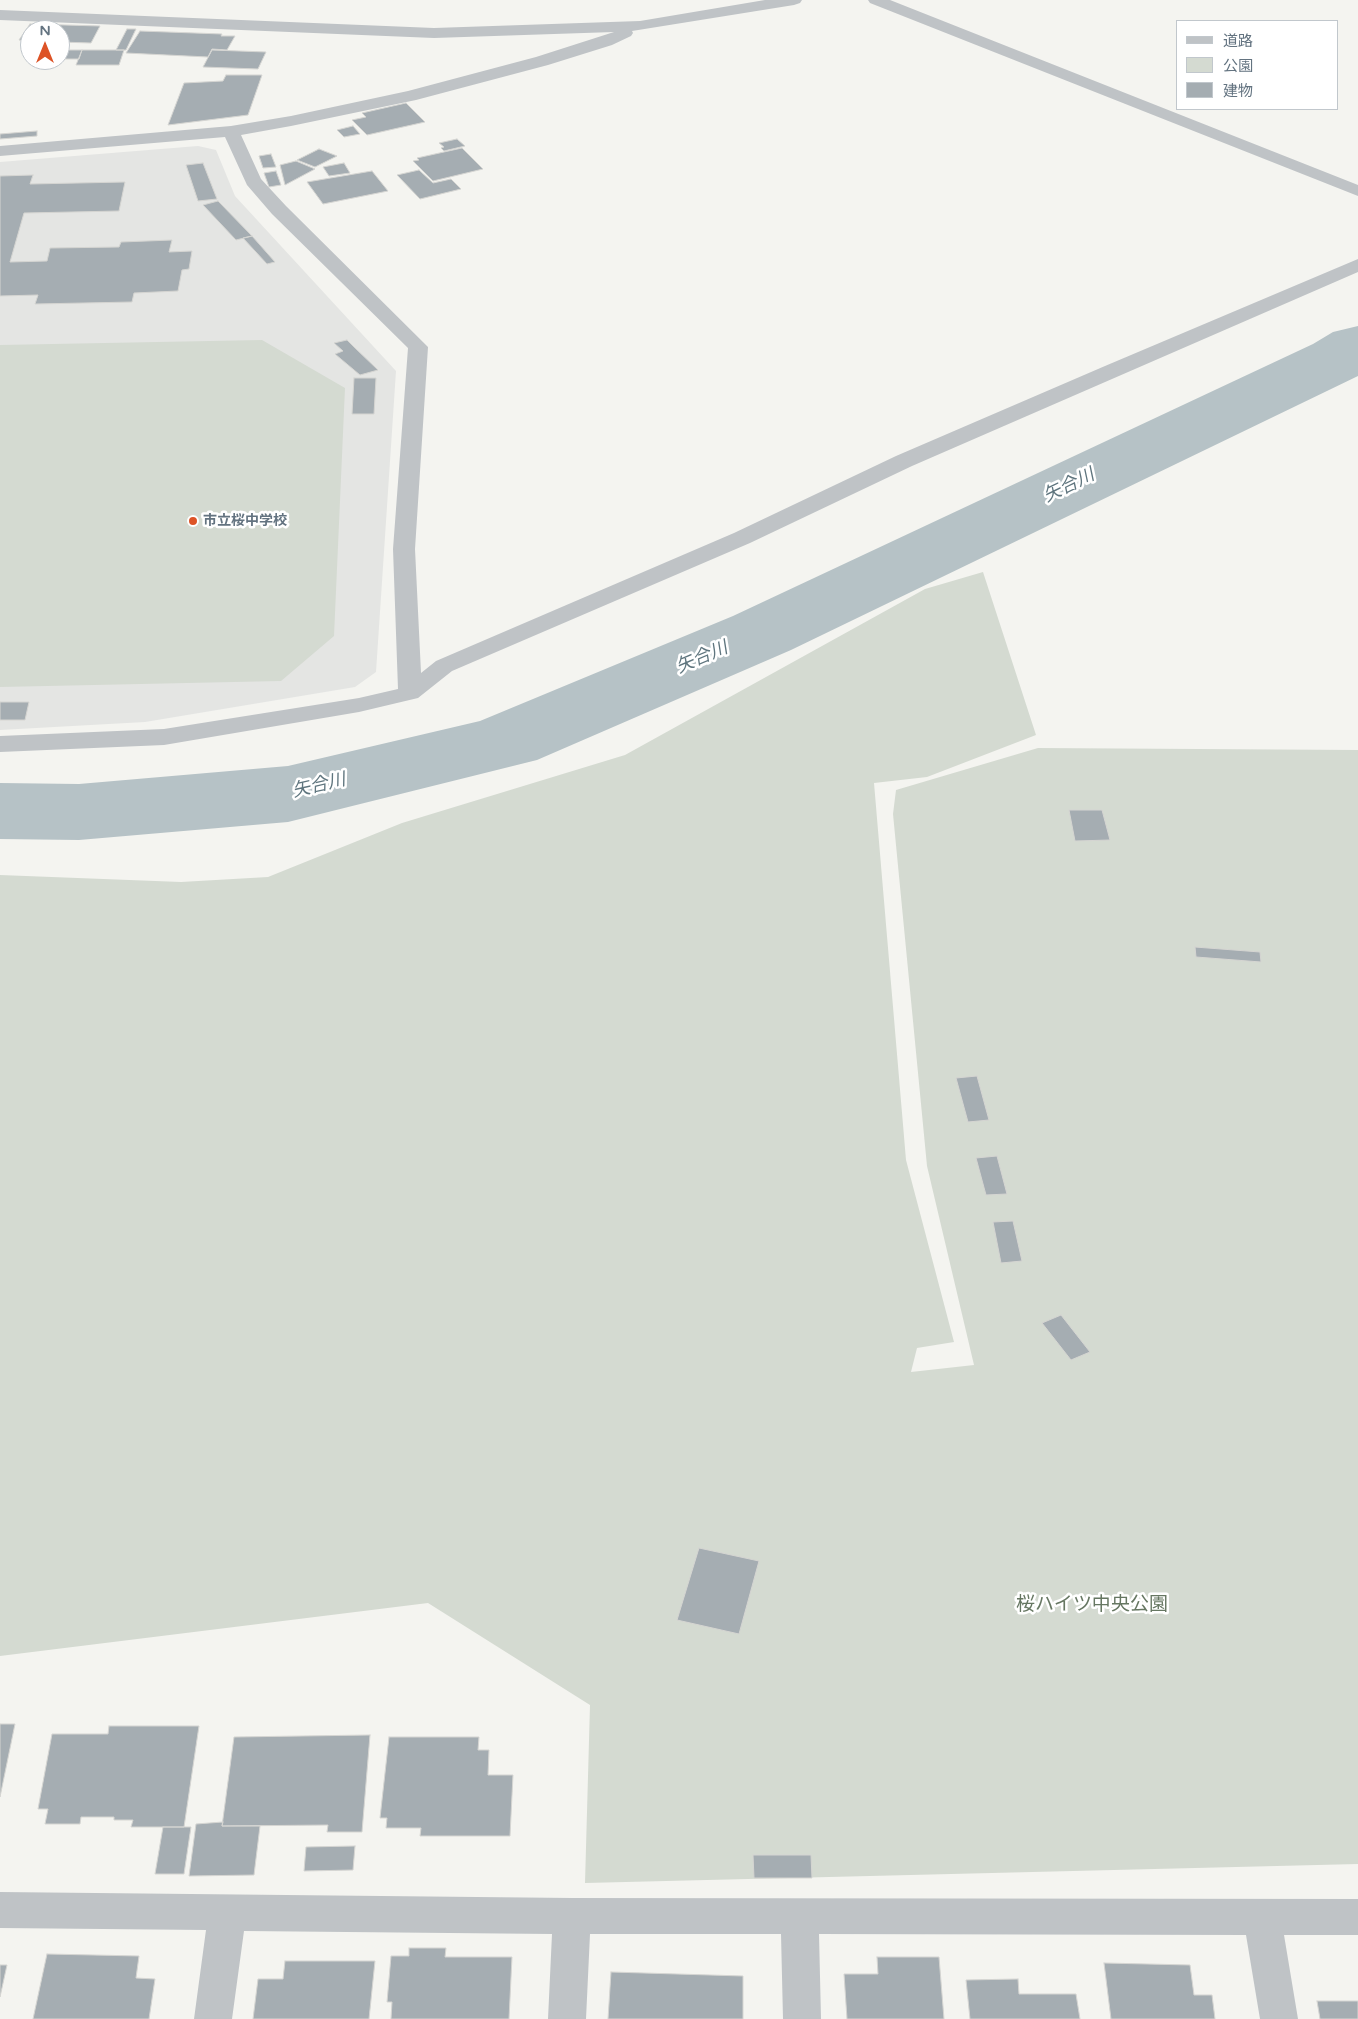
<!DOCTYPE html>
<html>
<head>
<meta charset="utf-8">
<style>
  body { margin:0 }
  #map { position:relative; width:1358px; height:2019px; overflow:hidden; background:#f4f4f0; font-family:"Varela Round","Noto Sans JP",sans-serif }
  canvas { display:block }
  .legend { position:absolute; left:1176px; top:20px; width:162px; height:90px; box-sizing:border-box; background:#fff; border:1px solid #c1c7cc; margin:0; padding:6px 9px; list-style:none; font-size:15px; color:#637380 }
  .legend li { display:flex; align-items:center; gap:10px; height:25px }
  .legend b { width:25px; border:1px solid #c1c7cc }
  .north { position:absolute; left:20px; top:20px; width:50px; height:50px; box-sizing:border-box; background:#fff; border:1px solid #c1c7cc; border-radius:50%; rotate:0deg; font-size:14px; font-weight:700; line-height:20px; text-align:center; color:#637380 }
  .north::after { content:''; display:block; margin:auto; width:18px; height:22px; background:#dd5326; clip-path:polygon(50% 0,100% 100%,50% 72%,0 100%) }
</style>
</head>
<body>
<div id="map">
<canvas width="1358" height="2019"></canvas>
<ul class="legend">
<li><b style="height:6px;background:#bfc3c6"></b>道路</li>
<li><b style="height:14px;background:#d4dad1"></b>公園</li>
<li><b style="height:14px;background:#a5adb2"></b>建物</li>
</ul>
<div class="north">N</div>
</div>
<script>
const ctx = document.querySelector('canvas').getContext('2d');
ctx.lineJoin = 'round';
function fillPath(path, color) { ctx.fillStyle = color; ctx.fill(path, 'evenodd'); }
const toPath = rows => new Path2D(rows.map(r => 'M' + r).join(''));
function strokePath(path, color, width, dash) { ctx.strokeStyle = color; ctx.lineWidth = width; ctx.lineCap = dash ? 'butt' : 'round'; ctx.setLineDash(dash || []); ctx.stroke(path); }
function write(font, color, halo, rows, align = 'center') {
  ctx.font = font + ' "Varela Round","Noto Sans JP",sans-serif'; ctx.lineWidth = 5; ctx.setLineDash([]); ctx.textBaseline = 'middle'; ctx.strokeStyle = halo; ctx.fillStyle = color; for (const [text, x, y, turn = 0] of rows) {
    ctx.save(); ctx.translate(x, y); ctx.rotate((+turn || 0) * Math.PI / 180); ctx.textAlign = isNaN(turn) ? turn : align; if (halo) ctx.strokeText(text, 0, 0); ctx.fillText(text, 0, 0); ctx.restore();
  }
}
fillPath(toPath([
  [198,146,216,150,235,196,396,371,376,672,355,687,145,722,0,730,0,162]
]), '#e4e5e3');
fillPath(toPath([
  [262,340,345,388,334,636,281,681,0,687,0,345],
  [983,572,1036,735,927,777,874,783,906,1160,954,1342,917,1348,911,1372,974,1365,927,1166,893,814,896,790,1038,748,1358,750,1358,1864,585,1883,590,1705,428,1603,0,1656,0,875,181,882,268,877,402,823,625,755,925,589]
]), '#d4dad1');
fillPath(toPath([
  [1358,326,1358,376,791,650,537,760,288,822,79,840,0,839,0,783,79,784,288,766,480,721,733,616,1313,344,1333,332,1358,326]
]), '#b6c2c6');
const building = toPath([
  [30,24,100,26,91,43,60,42,60,30,30,30,30,41,19,40,30,24],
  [127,29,136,29,126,50,116,50,127,29],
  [140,31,222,34,221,36,235,36,227,50,212,49,208,57,126,53,140,31],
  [67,50,82,50,79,59,64,59,67,50],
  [82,50,124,50,119,65,76,65,82,50],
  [212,50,266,52,258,69,203,67,212,50],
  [226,75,262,75,248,115,168,125,184,83,223,81,226,75],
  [406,103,425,122,367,135,352,120,366,117,362,113,406,103],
  [353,126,360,134,344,137,337,130,353,126],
  [37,131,37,136,0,139,0,134,37,131],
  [457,139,465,146,444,151,441,148,444,147,439,143,457,139],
  [462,148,483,169,433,181,413,161,419,160,417,158,462,148],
  [319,149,337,156,315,167,297,160,319,149],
  [271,154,276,167,263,168,259,156,271,154],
  [296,161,315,169,285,185,280,165,296,161],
  [203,163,217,199,198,201,186,165,203,163],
  [344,163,350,173,329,176,323,167,344,163],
  [419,170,433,183,451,179,461,189,420,199,397,175,419,170],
  [276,171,281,185,269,187,264,173,276,171],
  [372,171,388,191,323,204,307,182,372,171],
  [33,175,30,184,125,182,119,211,24,213,10,262,47,261,50,248,119,247,121,242,172,240,169,252,192,251,189,269,182,270,178,291,134,293,132,302,35,304,38,295,0,296,0,176,33,175],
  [218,201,252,236,236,240,203,205,218,201],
  [252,236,275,262,267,264,243,238,252,236],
  [347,340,355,348,378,370,360,375,335,354,343,351,334,343,347,340],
  [354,378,376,378,374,414,352,414,354,378],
  [0,702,29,702,25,720,0,720,0,702],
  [1069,810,1102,810,1110,840,1075,841,1069,810],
  [1195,947,1260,952,1261,962,1196,957,1195,947],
  [977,1076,989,1120,968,1122,956,1078,977,1076],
  [997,1156,1007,1194,986,1195,976,1158,997,1156],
  [1013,1221,1022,1261,1001,1263,993,1222,1013,1221],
  [1061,1315,1090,1352,1071,1360,1042,1323,1061,1315],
  [699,1548,759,1561,739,1634,677,1620,699,1548],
  [0,1724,15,1724,0,1797,0,1724],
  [109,1726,199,1726,184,1827,131,1827,133,1820,114,1820,114,1817,81,1817,80,1824,45,1824,48,1809,38,1809,52,1734,108,1734,109,1726],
  [370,1735,362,1832,327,1832,328,1825,222,1826,234,1737,370,1735],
  [389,1737,479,1737,478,1750,489,1750,488,1775,513,1775,510,1836,420,1836,421,1828,386,1828,387,1818,380,1818,389,1737],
  [223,1822,222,1826,260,1826,254,1875,189,1876,196,1824,223,1822],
  [163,1827,191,1827,184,1874,155,1874,163,1827],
  [355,1846,353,1870,304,1871,306,1847,355,1846],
  [753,1855,811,1855,812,1878,754,1878,753,1855],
  [409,1948,446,1948,445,1957,512,1957,509,2019,391,2019,392,2002,387,2002,391,1956,409,1956,409,1948],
  [47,1954,139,1956,136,1978,155,1979,149,2019,33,2019,47,1954],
  [877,1957,939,1957,944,2019,847,2019,844,1974,878,1974,877,1957],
  [285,1961,375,1961,369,2019,253,2019,258,1979,283,1979,285,1961],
  [1104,1963,1190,1965,1194,1995,1212,1995,1215,2019,1111,2019,1104,1963],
  [0,1965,7,1965,0,1997,0,1965],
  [611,1972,743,1976,743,2019,608,2019,611,1972],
  [1018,1979,1019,1994,1076,1994,1080,2019,970,2019,966,1980,1018,1979],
  [1317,2001,1358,2001,1358,2019,1320,2019,1317,2001]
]);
fillPath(building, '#a5adb2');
strokePath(building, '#d5d5d2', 1);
fillPath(toPath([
  [765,0,802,0,800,3,794,5,632,31,633,33,631,36,612,45,548,65,416,100,291,126,241,135,261,179,286,206,428,347,415,549,421,673,436,661,734,533,896,456,1105,366,1358,259,1358,272,912,466,750,543,452,671,418,698,359,712,164,745,0,752,0,736,164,729,359,698,398,689,393,549,408,348,272,214,247,185,225,137,0,156,0,146,231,126,291,116,408,91,536,57,614,32,434,38,0,20,0,10,434,28,640,21,765,0],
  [868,0,890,0,1358,185,1358,196,870,3,868,0],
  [0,1892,572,1898,1358,1899,1358,1935,1284,1935,1298,2019,1260,2019,1246,1935,819,1934,821,2019,783,2019,781,1934,590,1934,586,2019,548,2019,552,1934,244,1931,232,2019,194,2019,206,1930,0,1928,0,1892]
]), '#bfc3c6');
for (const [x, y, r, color] of [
  [193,521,5,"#dd5326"]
]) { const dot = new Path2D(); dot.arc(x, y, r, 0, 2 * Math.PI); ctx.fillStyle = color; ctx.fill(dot); strokePath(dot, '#fff', 2); }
write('bold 14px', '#637380', '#fff', [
  ["市立桜中学校",203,521]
], 'left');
write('italic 18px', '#5f757e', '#fff', [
  ["矢合川",1069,486,-26],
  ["矢合川",702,658,-23],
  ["矢合川",319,786,-13]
]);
write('19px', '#667762', '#fff', [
  ["桜ハイツ中央公園",1092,1605]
]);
</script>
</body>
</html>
